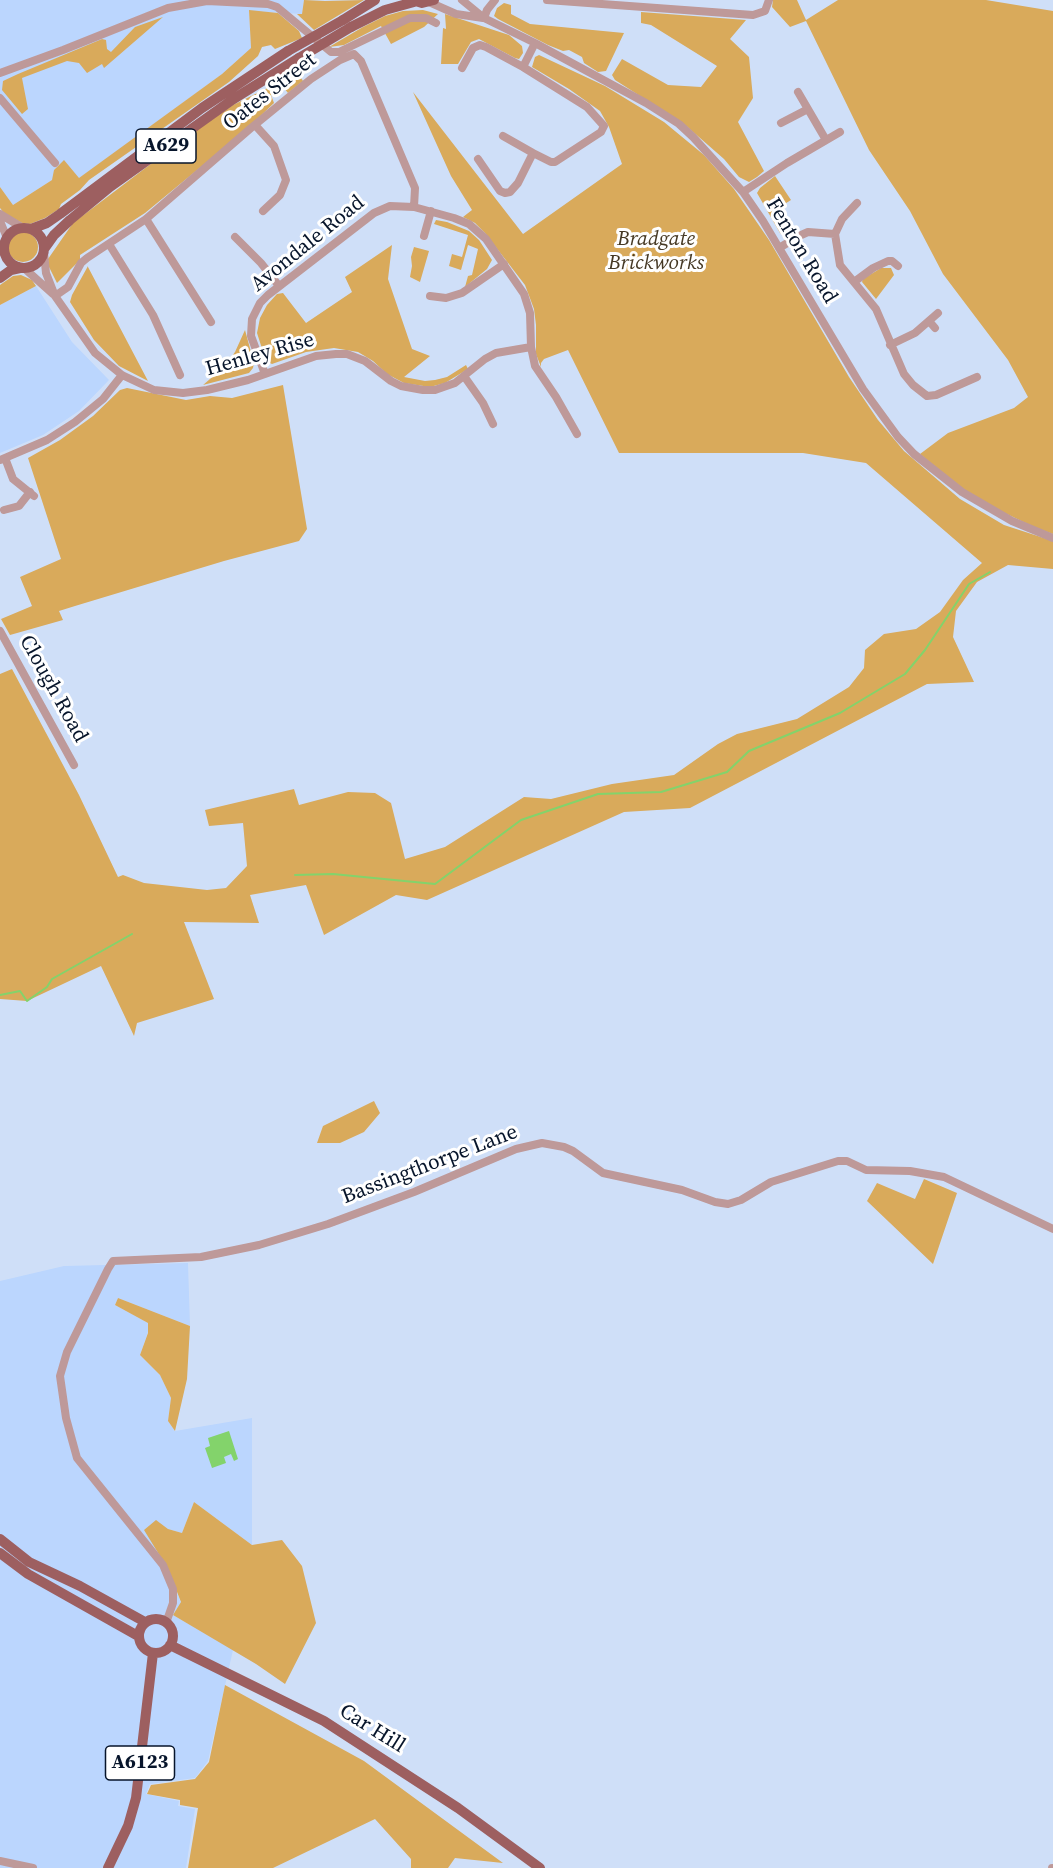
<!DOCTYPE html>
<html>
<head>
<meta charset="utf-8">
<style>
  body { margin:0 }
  canvas { display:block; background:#cfdff8 }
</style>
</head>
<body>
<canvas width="1053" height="1868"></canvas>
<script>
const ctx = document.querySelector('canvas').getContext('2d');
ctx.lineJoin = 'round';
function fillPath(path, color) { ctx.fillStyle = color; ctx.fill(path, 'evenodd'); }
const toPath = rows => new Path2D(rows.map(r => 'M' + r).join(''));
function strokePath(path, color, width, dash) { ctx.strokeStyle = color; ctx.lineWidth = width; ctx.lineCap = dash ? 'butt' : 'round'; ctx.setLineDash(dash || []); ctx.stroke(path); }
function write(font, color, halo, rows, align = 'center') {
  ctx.font = font + ' "Source Serif 4",serif'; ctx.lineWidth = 6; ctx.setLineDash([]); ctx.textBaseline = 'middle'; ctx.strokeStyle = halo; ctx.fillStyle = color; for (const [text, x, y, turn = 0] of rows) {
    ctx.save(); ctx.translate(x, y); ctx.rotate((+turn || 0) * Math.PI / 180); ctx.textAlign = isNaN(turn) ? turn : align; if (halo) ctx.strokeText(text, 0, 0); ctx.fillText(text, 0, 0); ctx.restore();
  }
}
fillPath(toPath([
  [0,0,304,0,302,14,249,11,251,48,222,74,79,179,64,161,52,180,13,205,0,187],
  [36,286,72,342,109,380,79,411,43,435,0,453,0,305],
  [188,1263,190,1326,118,1298,115,1305,148,1323,148,1332,140,1355,160,1375,171,1398,168,1421,175,1431,252,1418,252,1545,194,1502,182,1533,168,1529,156,1521,168,1569,181,1603,173,1615,233,1650,208,1761,195,1778,150,1784,146,1794,179,1801,178,1806,195,1809,186,1868,0,1868,0,1281,64,1266]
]), '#bbd6fe');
fillPath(toPath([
  [304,0,325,1,364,0,314,30,297,14,302,14],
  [773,0,797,0,806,20,838,0,986,0,1053,11,1053,534,1034,527,990,506,957,485,920,454,948,433,1014,408,1028,397,1008,360,943,274,910,211,869,150,806,21,790,27,772,7],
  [504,3,511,5,511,14,530,24,624,33,606,71,598,72,584,63,582,57,569,50,563,51,548,45,498,19,494,16,497,8],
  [249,10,278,13,299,31,302,38,275,49,271,45,262,47,258,56,229,82,89,180,80,190,61,204,59,209,45,218,30,224,22,223,4,213,0,208,0,187,13,205,52,180,54,170,64,160,79,178,222,74,251,48],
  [423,10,438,14,424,27,391,44,381,26,344,45,329,47,363,27,385,16,403,11],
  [641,12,746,20,730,39,749,57,753,98,738,122,764,171,757,177,749,182,739,177,724,159,684,124,615,80,612,75,622,59,668,85,701,87,717,66,651,25,641,23],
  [445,14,509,35,522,46,523,53,519,59,515,58,479,39,471,42,458,64,441,64,443,28,446,29],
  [163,17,104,68,102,64,87,73,79,63,67,61,22,78,28,109,22,114,2,90,3,81,18,74,102,39,106,40,107,49,111,52,135,27],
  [539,55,605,86,664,122,704,155,734,189,769,240,849,377,878,420,904,451,960,499,1004,525,1053,541,1053,569,1008,565,977,582,956,611,953,637,974,682,927,684,690,808,624,812,427,900,396,895,324,935,306,885,250,895,259,923,184,922,214,999,137,1023,134,1036,101,966,27,1001,0,999,0,674,12,669,79,795,118,877,123,875,144,883,207,890,226,888,247,866,243,823,209,826,205,810,294,789,299,805,348,792,375,793,391,803,405,859,445,847,524,797,551,799,612,784,674,775,718,744,737,734,797,719,849,687,864,668,865,650,884,634,916,629,940,612,963,580,982,563,866,463,803,453,619,453,568,350,544,359,541,363,541,367,536,354,536,325,534,309,525,285,485,233,475,223,463,217,472,210,451,176,413,92,523,234,622,164,609,127,600,111,569,89,532,67,535,57],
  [298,73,303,81,288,93,283,87,271,95,274,103,248,128,145,213,80,255,80,260,57,283,49,267,48,259,73,223,177,144,233,105],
  [775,176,791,200,775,210,787,235,784,236,780,233,757,193,760,188],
  [436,220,447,222,469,231,479,240,492,260,487,269,465,287,468,276,472,275,478,249,468,245,461,270,449,266,452,254,462,257,468,235,434,224],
  '8 247a15 15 0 1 1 30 0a15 15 0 1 1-30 0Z',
  [392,245,388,279,412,349,430,356,404,377,425,381,435,380,447,377,466,365,468,369,445,383,430,387,404,383,387,374,373,361,358,352,334,348,306,352,272,364,266,361,257,333,260,318,267,305,277,294,283,293,306,323,352,292,345,277],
  [414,247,429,251,420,282,410,277,412,266,411,257],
  [88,266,88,267,148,381,119,366,94,340,70,302,72,295],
  [881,268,891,268,894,275,876,299,862,282,863,279],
  [21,275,32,280,36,286,0,305,0,285,13,276],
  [245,330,254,363,253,368,249,373,203,385,224,367,235,352],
  [283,385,307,529,299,541,224,561,75,606,59,611,63,620,10,635,1,619,32,606,20,577,61,559,28,458,60,440,93,416,120,390,127,388,186,400,210,396,232,398],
  [374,1101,380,1113,364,1132,340,1143,317,1143,323,1126],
  [924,1179,957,1193,933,1264,867,1201,877,1183,915,1199],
  [118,1298,190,1326,187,1379,175,1431,168,1421,171,1398,160,1375,140,1355,148,1333,148,1323,115,1305],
  [194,1502,252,1545,282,1540,302,1566,316,1623,285,1684,256,1664,173,1615,181,1602,168,1569,144,1530,156,1520,168,1529,182,1533],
  [225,1685,364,1761,503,1863,455,1858,448,1868,411,1868,411,1859,375,1819,273,1868,188,1868,198,1808,180,1805,180,1800,147,1794,151,1785,195,1779,209,1762]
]), '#d9aa5b');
fillPath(toPath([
  [229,1431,238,1459,234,1461,231,1454,224,1457,226,1463,212,1468,205,1448,210,1446,208,1438]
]), '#83d36b');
strokePath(toPath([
  [295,875,333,874,435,884,521,820,598,794,661,792,727,772,749,751,840,713,905,674,925,650,969,584,990,572],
  [0,995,20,991,27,1001,47,987,52,979,132,934]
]), '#83d36b', 2);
strokePath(toPath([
  [462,0,484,18,535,43,646,103,679,124,693,137,743,192,763,221,863,389,898,437,914,454,962,492,1012,521,1053,538],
  [547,0,753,15,765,11,769,0],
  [429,2,456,14,483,18],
  [484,18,487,10,495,0],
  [523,67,535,43],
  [462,68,473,48,480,45,486,47,523,67,587,107,604,126,601,132,555,162,551,162,533,153,503,136],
  [0,73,63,50,168,8,207,1,268,4,277,7,331,52,339,52,410,18,426,18,436,23],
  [798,92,826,140],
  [0,98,55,163],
  [781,123,808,109],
  [255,125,274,146,286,180,280,195,263,211],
  [478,159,500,191,505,193,510,192,518,183,533,153],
  [743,192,787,163,840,132],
  [857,203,842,219,835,234,840,265,876,309,904,374,913,385,927,396,936,395,977,377],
  [0,214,23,228],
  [146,219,211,322],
  [0,221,7,238],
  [424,236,431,211],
  [235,237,261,263,279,286],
  [109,244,153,315,180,375],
  [779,248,799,236,808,232,835,234],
  [44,253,46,273,55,296,95,353,122,375,154,390,183,393,207,390,248,380,316,356,336,354,347,354,365,361,391,381,401,386,423,390,435,390,455,383,485,359,496,353,531,347],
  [24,268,53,294],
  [854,282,873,268,888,261,892,261,898,266],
  [55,296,68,287,81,263,87,258,146,219,251,128,311,79,340,60,354,54,361,61,415,188,414,207],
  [430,296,446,298,462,293,504,264],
  [929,321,935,328],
  [890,345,915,333,938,313],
  [265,374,251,336,252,319,260,303,268,295,374,213,390,206,414,207,454,218,469,224,486,239,524,294,530,313,531,347,535,366,556,397,577,434],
  [464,376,483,403,493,424],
  [5,458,13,479,34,496],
  [0,460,47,440,75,422,103,399,122,375],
  [4,510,19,506,30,492],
  [0,631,74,765],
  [166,1623,173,1603,173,1589,163,1565,77,1458,66,1418,60,1376,67,1352,108,1269,113,1261,201,1257,259,1245,328,1224,414,1192,516,1149,542,1143,564,1147,573,1151,603,1173,682,1190,715,1202,728,1204,741,1200,771,1182,838,1161,847,1161,866,1170,910,1171,944,1177,1053,1229],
  [0,1861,33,1868],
  [1052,1868,1053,1868]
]), '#be9999', 8);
strokePath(toPath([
  [412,0,422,3,434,0],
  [343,20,375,0],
  [351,27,385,10,414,2],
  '4 248a20 20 0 1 1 40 0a20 20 0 1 1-40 0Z',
  [31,229,47,223,60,214,202,108,288,51],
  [44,249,54,235,70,220,110,187,232,100,299,58],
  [0,278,11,270,20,268],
  [0,1539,29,1562,80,1586,145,1622],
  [0,1553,28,1574,138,1636],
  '139 1636a17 17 0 1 1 34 0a17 17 0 1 1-34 0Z',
  [170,1645,324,1721,458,1808,540,1868],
  [108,1868,128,1826,136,1798,153,1653]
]), '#9d5f60', 10);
strokePath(toPath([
  [288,51,343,20],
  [299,58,351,27]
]), '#9d5f60', 10);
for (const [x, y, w] of [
  [166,146,60],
  [140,1763,69]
]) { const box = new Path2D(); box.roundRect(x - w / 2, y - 17, w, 34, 4.5); ctx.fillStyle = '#fff'; ctx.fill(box); strokePath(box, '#07152b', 1.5); }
write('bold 20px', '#07152b', null, [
  ["A629",166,146],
  ["A6123",140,1763]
]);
write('21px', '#07152b', '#fff', [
  ["Oates Street",270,92,-38],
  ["Avondale Road",308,244,-39],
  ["Fenton Road",801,251,59],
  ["Henley Rise",260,355,-16],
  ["Clough Road",53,689,61],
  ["Bassingthorpe Lane",430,1165,-21],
  ["Car Hill",372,1729,32]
]);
write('italic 21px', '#463924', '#fff', [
  ["Bradgate",656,240],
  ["Brickworks",656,264]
]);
</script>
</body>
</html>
